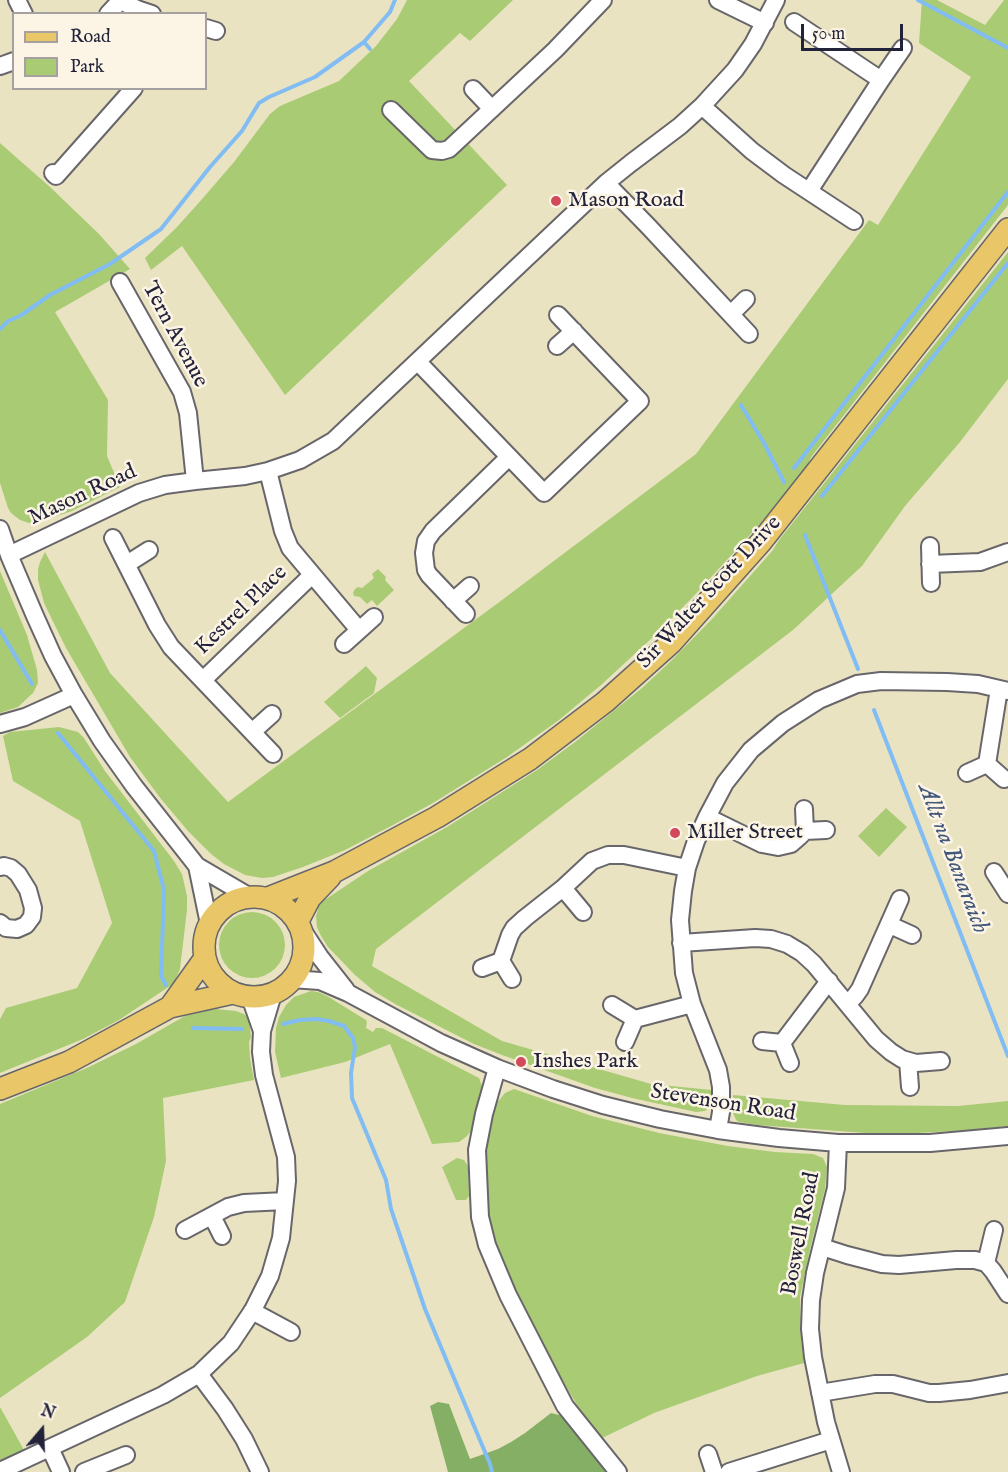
<!DOCTYPE html>
<html>
<head>
<meta charset="utf-8">
<style>
  body { margin:0 }
  #map { position:relative; width:1008px; height:1472px; overflow:hidden; background:#eae3c2; font-family:"IM FELL English",serif }
  canvas { display:block }
  .legend { position:absolute; left:12px; top:12px; width:195px; height:78px; box-sizing:border-box; background:#fcf5e5; border:2px solid #a5a1a1; margin:0; padding:8px 10px; list-style:none; font-size:18px; color:#22223b }
  .legend li { display:flex; align-items:center; gap:12px; height:30px }
  .legend b { width:30px; border:2px solid #a5a1a1 }
  .north { position:absolute; left:12px; top:1400px; width:60px; height:60px; -webkit-text-stroke:4px #fcf5e5; paint-order:stroke; rotate:19deg; font-size:16px; font-weight:700; line-height:24px; text-align:center; color:#22223b }
  .north::after { content:''; display:block; margin:auto; width:21px; height:27px; background:#22223b; clip-path:polygon(50% 0,100% 100%,50% 72%,0 100%) }
  .scale { position:absolute; left:801px; top:24px; width:102px; height:27px; box-sizing:border-box; border:3px solid #22223b; border-top:0; padding-left:8px; font-size:18px; line-height:21px; white-space:nowrap; color:#22223b; -webkit-text-stroke:4px #fcf5e5; paint-order:stroke }
</style>
</head>
<body>
<div id="map">
<canvas width="1008" height="1472"></canvas>
<ul class="legend">
<li><b style="height:8px;background:#e9c769"></b>Road</li>
<li><b style="height:16px;background:#a9cb74"></b>Park</li>
</ul>
<div class="north">N</div>
<div class="scale">50 m</div>
</div>
<script>
const ctx = document.querySelector('canvas').getContext('2d');
ctx.lineJoin = 'round';
function fillPath(path, color) { ctx.fillStyle = color; ctx.fill(path, 'evenodd'); }
const toPath = rows => new Path2D(rows.map(r => 'M' + r).join(''));
function strokePath(path, color, width, dash) { ctx.strokeStyle = color; ctx.lineWidth = width; ctx.lineCap = dash ? 'butt' : 'round'; ctx.setLineDash(dash || []); ctx.stroke(path); }
function write(font, color, halo, rows, align = 'center') {
  ctx.font = font + ' "IM FELL English",serif'; ctx.lineWidth = 5; ctx.setLineDash([]); ctx.textBaseline = 'middle'; ctx.strokeStyle = halo; ctx.fillStyle = color; for (const [text, x, y, turn = 0] of rows) {
    ctx.save(); ctx.translate(x, y); ctx.rotate((+turn || 0) * Math.PI / 180); ctx.textAlign = isNaN(turn) ? turn : align; if (halo) ctx.strokeText(text, 0, 0); ctx.fillText(text, 0, 0); ctx.restore();
  }
}
fillPath(toPath([
  [407,0,513,0,470,41,460,33,409,81,507,185,285,395,182,246,151,270,145,258,177,227,203,198,234,162,270,114,280,106,339,81,376,46,397,19],
  [922,0,937,0,985,25,1004,0,1008,0,1008,205,812,456,806,467,759,525,691,599,652,638,601,685,559,720,507,757,433,803,393,825,345,850,303,867,273,877,262,878,245,875,224,864,211,854,188,831,161,799,130,757,66,648,44,603,38,580,38,569,40,562,45,552,110,673,228,802,498,603,696,454,869,220,878,225,971,77,919,43],
  [0,143,50,187,99,234,130,269,55,312,108,400,107,456,120,487,72,511,32,524,20,520,11,513,8,508,0,483],
  [1008,252,1008,379,960,442,905,506,862,566,793,630,376,949,372,966,502,1041,651,1084,712,1090,712,1099,708,1108,705,1111,696,1112,632,1098,595,1088,502,1055,474,1044,397,1005,375,992,355,975,328,947,321,936,317,927,316,916,319,906,323,901,368,871,447,827,537,770,575,742,642,688,671,661,712,619,773,550,779,540],
  [378,569,386,577,385,580,394,590,377,606,372,600,367,604,360,597,354,596,353,593,355,589,358,587,362,588,374,578,372,574],
  [0,571,27,635,37,670,38,683,33,693,18,707,0,713],
  [366,666,377,678,374,693,340,718,324,702],
  [59,727,78,732,84,738,105,771,174,861,182,874,187,896,187,910,180,969,175,981,170,986,119,1020,83,1039,0,1073,0,1019,6,1008,77,988,112,923,80,821,13,781,3,736,10,732],
  [886,808,907,827,879,857,858,836],
  '219 945a33 33 0 1 1 66 0a33 33 0 1 1-66 0Z',
  [311,991,318,992,327,996,366,1020,367,1022,366,1028,373,1032,376,1028,382,1028,479,1078,482,1086,481,1095,472,1130,466,1137,459,1142,432,1144,390,1044,345,1062,281,1078,275,1052,276,1028,279,1017,286,1005,294,997],
  [216,1009,236,1011,244,1014,249,1019,251,1037,249,1042,250,1058,254,1080,163,1098,166,1161,154,1217,125,1302,87,1337,0,1398,0,1104,89,1067,136,1044,183,1017,200,1011],
  [514,1089,592,1116,659,1133,728,1146,775,1152,813,1154,823,1158,827,1167,825,1189,810,1249,800,1297,801,1339,804,1363,757,1376,654,1413,598,1440,549,1358,502,1262,493,1239,487,1211,485,1183,488,1135,496,1104,505,1093],
  [733,1095,845,1105,958,1106,1008,1101,1008,1126,971,1130,917,1133,866,1133,757,1125,739,1122,736,1120,733,1113],
  [457,1158,464,1160,468,1166,469,1196,466,1200,456,1200,442,1167],
  [0,1407,24,1450,0,1461]
]), '#a9cb74');
fillPath(toPath([
  [438,1402,449,1404,470,1459,498,1449,511,1442,525,1433,551,1413,567,1417,613,1472,448,1472,430,1406]
]), '#86af66');
strokePath(toPath([
  [918,0,1008,48],
  [370,49,364,42,390,12,395,0],
  [0,329,8,321,20,316,50,295,110,264,161,229,210,167,242,131,259,103,269,97,315,77,364,42],
  [741,405,764,443,784,482],
  [794,468,1008,192],
  [822,496,1008,263],
  [805,535,858,669],
  [0,630,32,684],
  [874,710,1008,1056],
  [58,733,154,851,164,890,161,976,166,985],
  [283,1024,300,1020,316,1019,329,1021,344,1026,353,1038,355,1047,351,1073,352,1098,386,1180,391,1209,425,1309,490,1464,492,1472],
  [193,1028,242,1029]
]), '#81bcf3', 4);
const minor = toPath([
  [17,0,24,14],
  [718,0,765,23],
  [121,1,137,9,152,14],
  [108,14,121,0],
  [794,22,881,80,809,191],
  [206,28,216,31],
  [0,66,14,61],
  [881,80,903,48],
  [473,89,492,109],
  [702,106,752,151,784,175,854,221],
  [391,110,432,150,442,151,449,149,555,50,603,0],
  [53,173,56,176,134,88],
  [606,183,648,226,749,334],
  [120,282,182,392,188,413,195,481],
  [731,314,746,299],
  [557,346,574,331],
  [418,362,544,493,640,401,558,315],
  [268,471,283,531,290,548,359,630],
  [0,529,9,555,35,616,53,656,74,695,102,741,134,786,197,866,250,897],
  [113,538,157,625,171,647,273,754],
  [930,546,931,583],
  [9,555,139,493,165,485,195,481,245,476,268,471,300,460,333,441,606,183,631,163,680,126,702,106,735,70,753,44,776,0],
  [127,564,149,550],
  [930,564,980,562,1008,552],
  [453,601,470,586],
  [466,614,429,575,426,570,424,553,426,541,433,531,509,457],
  [344,644,374,617],
  [203,680,312,575],
  [0,724,25,717,74,695],
  [252,732,272,714],
  [987,764,999,689],
  [967,773,987,764,1004,779],
  [804,809,805,831,826,830],
  [707,817,762,844,778,847,791,844,799,837,805,831],
  [197,866,209,924],
  [0,867,4,866,11,868,18,874,28,890,33,908,32,917,26,925,17,929,6,928,0,923],
  [994,872,1008,894],
  [563,888,583,912],
  [890,925,912,935],
  [301,928,320,957,346,990],
  [681,943,755,938,771,939,787,944,802,953,814,964,876,1039,891,1052,902,1059,916,1063,941,1061],
  [501,961,510,935,514,928,525,918,563,888,592,861,608,855,624,855,687,868],
  [482,968,501,961,512,979],
  [291,979,320,981,348,993,441,1043,497,1068,553,1089,603,1105,660,1119,718,1130,779,1138,838,1143,930,1143,1008,1136],
  [848,1003,855,996,860,989,900,899],
  [612,1005,635,1019,625,1042],
  [635,1019,692,1004],
  [262,1031,273,994],
  [762,1041,782,1043,790,1063],
  [782,1043,829,981],
  [908,1061,910,1087],
  [497,1068,484,1114,477,1150,480,1217,487,1245,508,1295,565,1406,618,1472],
  [718,1130,721,1112,721,1087,718,1070,692,1004,684,973,680,920,683,891,687,868,696,841,707,817,725,783,751,750,783,723,819,700,857,684,881,681,947,682,978,684,1008,691],
  [838,1143,836,1188,815,1273,811,1300,810,1329,813,1357,826,1422,841,1472],
  [212,1216,222,1236],
  [185,1230,228,1207,244,1203,285,1201],
  [822,1247,847,1255,882,1264,899,1265,956,1260,975,1260,986,1263,993,1271,1008,1294],
  [986,1263,994,1230],
  [252,1311,291,1332],
  [199,1374,225,1409,244,1439,260,1472],
  [820,1393,875,1384,893,1384,929,1393,939,1393,970,1390,1008,1383],
  [50,1448,61,1472],
  [708,1454,714,1472],
  [0,1471,163,1395,199,1374,231,1343,253,1310,270,1276,281,1238,287,1181,286,1157,264,1075,261,1052,262,1031,250,997],
  [84,1472,126,1455],
  [729,1472,831,1440]
]);
const major = toPath([
  '204 947a50 50 0 1 1 100 0a50 50 0 1 1-100 0Z',
  [268,898,334,872,437,817,530,759,605,702,671,643,761,542,1008,229],
  [298,921,310,898,330,877],
  [170,1007,205,958],
  [0,1089,69,1062,170,1007,233,993]
]);
strokePath(minor, '#68666a', 20);
strokePath(major, '#68666a', 24);
strokePath(minor, '#fff', 16);
strokePath(major, '#e9c769', 21);
for (const [x, y, r, color] of [
  [556,201,6,"#d1495b"],
  [675,833,6,"#d1495b"],
  [521,1062,6,"#d1495b"]
]) { const dot = new Path2D(); dot.arc(x, y, r, 0, 2 * Math.PI); ctx.fillStyle = color; ctx.fill(dot); strokePath(dot, '#fcf5e5', 2); }
write('22px', '#22223b', '#fcf5e5', [
  ["Mason Road",568,201],
  ["Miller Street",687,833],
  ["Inshes Park",533,1062]
], 'left');
write('22px', '#22223b', '#fcf5e5', [
  ["Tern Avenue",174,335,62],
  ["Mason Road",83,496,-25],
  ["Sir Walter Scott Drive",710,593,-47],
  ["Kestrel Place",242,611,-44],
  ["Stevenson Road",723,1104,9],
  ["Boswell Road",802,1234,-79]
]);
write('italic 24px', '#43587b', '#fcf5e5', [
  ["Allt na Banaraich",952,859,69]
]);
</script>
</body>
</html>
